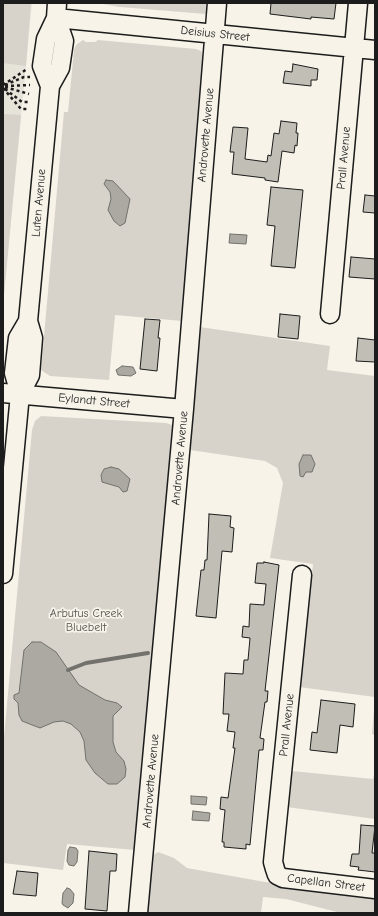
<!DOCTYPE html>
<html>
<head>
<meta charset="utf-8">
<style>
  body { margin:0 }
  #map { position:relative; width:378px; height:916px; overflow:hidden; background:#f7f3e8; font-family:"Comic Neue",sans-serif }
  canvas { display:block }
  .frame { position:absolute; inset:0; border:4px solid #1c1c1c; pointer-events:none }
</style>
</head>
<body>
<div id="map">
<canvas width="378" height="916"></canvas>
<div class="frame"></div>
</div>
<script>
const ctx = document.querySelector('canvas').getContext('2d');
ctx.lineJoin = 'round';
function fillPath(path, color) { ctx.fillStyle = color; ctx.fill(path, 'evenodd'); }
const toPath = rows => new Path2D(rows.map(r => 'M' + r).join(''));
function strokePath(path, color, width, dash) { ctx.strokeStyle = color; ctx.lineWidth = width; ctx.lineCap = dash ? 'butt' : 'round'; ctx.setLineDash(dash || []); ctx.stroke(path); }
function write(font, color, halo, rows, align = 'center') {
  ctx.font = font + ' "Comic Neue",sans-serif'; ctx.lineWidth = 3.5; ctx.setLineDash([]); ctx.textBaseline = 'middle'; ctx.strokeStyle = halo; ctx.fillStyle = color; for (const [text, x, y, turn = 0] of rows) {
    ctx.save(); ctx.translate(x, y); ctx.rotate((+turn || 0) * Math.PI / 180); ctx.textAlign = isNaN(turn) ? turn : align; if (halo) ctx.strokeText(text, 0, 0); ctx.fillText(text, 0, 0); ctx.restore();
  }
}
fillPath(toPath([
  [3,3,32,3,3,305]
]), '#e6e3d9');
fillPath(toPath([
  [3,3,31,3,26,66,3,63],
  [97,3,212,3,211,13,207,12,206,14,120,7],
  [83,40,86,42,95,42,98,40,196,49,201,51,204,58,182,321,115,315,109,380,50,376,41,370,64,112,68,112,74,50,76,45],
  [3,114,21,115,3,305],
  [200,327,330,346,327,370,375,376,375,735,372,734,375,697,299,687,313,564,270,558,283,483,277,468,265,461,190,450,190,423],
  [41,416,166,423,172,425,174,430,135,850,67,844,63,870,3,863,3,748,32,430,35,421],
  [292,771,373,779,375,771,375,819,287,807],
  [158,852,174,858,187,868,265,882,375,894,375,913,341,913,286,899,263,897,261,913,147,913,153,855]
]), '#d7d3cb');
const water = toPath([
  [106,180,113,181,130,199,125,223,120,226,114,221,108,210,111,199,110,192,104,184,106,180],
  [230,234,247,235,246,244,229,243,230,234],
  [122,366,133,367,136,373,131,376,118,375,116,370,122,366],
  [303,455,311,455,315,464,312,472,306,472,303,477,300,476,299,464,303,455],
  [111,467,119,469,130,479,127,491,123,492,119,487,102,482,101,475,104,469,111,467],
  [32,642,41,642,56,652,79,685,105,700,117,703,122,707,113,716,113,742,116,752,124,761,126,769,125,777,117,784,108,784,95,773,86,760,84,741,80,732,71,724,63,721,54,722,40,728,22,721,19,715,18,703,14,699,14,695,19,693,24,650,32,642],
  [191,796,207,797,206,805,191,804,191,796],
  [193,811,210,813,209,821,192,820,193,811],
  [70,847,76,848,78,851,77,862,74,866,69,865,67,861,68,850,70,847],
  [67,888,70,889,74,894,73,903,68,908,63,905,62,903,63,893,67,888]
]);
fillPath(water, '#aca9a2');
strokePath(water, '#72716c', 1);
strokePath(toPath([
  [68,670,86,663,148,653]
]), '#72716c', 4);
const building = toPath([
  [271,3,336,3,334,19,311,17,311,19,270,14,271,3],
  [293,64,318,69,317,80,311,80,311,86,283,83,285,71,292,72,293,64],
  [281,121,297,123,296,133,298,133,297,146,295,145,294,153,282,151,278,182,265,180,265,178,232,174,234,152,230,152,233,127,248,128,245,159,267,162,268,155,271,156,274,133,279,134,281,121],
  [271,187,303,190,295,268,271,266,275,226,267,225,271,187],
  [365,195,375,196,375,213,363,212,365,195],
  [351,257,375,259,375,279,349,277,351,257],
  [280,314,300,316,298,339,278,337,280,314],
  [145,319,160,320,158,338,160,338,157,371,140,369,145,319],
  [358,338,375,340,375,362,356,361,358,338],
  [209,514,231,516,230,527,234,528,232,552,222,551,216,618,196,616,201,570,204,570,205,560,207,560,209,514],
  [264,562,279,565,265,691,268,691,267,702,265,702,260,738,264,739,263,750,259,750,250,845,246,844,246,849,224,847,224,842,222,842,225,810,220,809,221,797,228,798,235,748,233,748,235,732,227,731,229,714,223,714,225,673,243,674,244,660,248,660,250,638,242,637,243,626,249,627,250,604,264,605,266,584,255,583,257,563,264,563,264,562],
  [321,700,355,704,353,727,340,725,337,753,310,750,312,732,317,733,321,700],
  [361,825,375,826,372,853,375,853,375,872,358,870,359,867,350,866,352,854,359,854,361,825],
  [89,851,117,854,116,871,110,871,107,911,85,909,89,851],
  [17,871,38,873,36,896,13,894,17,871]
]);
fillPath(building, '#c0beb5');
strokePath(building, '#1c1c1c', 1);
const minor = toPath([
  [56,18,375,50],
  [50,86,42,66,46,39,56,18,57,3],
  [330,314,358,3],
  [3,393,184,409],
  [20,394,30,375,33,338,28,321,50,86,60,68,64,41,56,18],
  [3,574,20,394,14,373,18,338,28,321],
  [302,575,273,862,275,869,277,875,283,878,375,889],
  [138,913,184,409,217,3]
]);
strokePath(minor, '#1c1c1c', 21);
strokePath(toPath([
  [3,85,27,69],
  [5,85,24,77,30,77],
  [5,86,30,85],
  [5,87,29,94],
  [3,88,21,109,28,109],
  [5,89,22,102,28,102]
]), '#1c1c1c', 2.5, [3, 3]);
strokePath(minor, '#f7f3e8', 18);
write('12px', '#1c1c1c', '#f7f3e8', [
  ["Deisius Street",215,34,6],
  ["Androvette Avenue",206,135,-85],
  ["Prall Avenue",344,158,-85],
  ["Luten Avenue",39,203,-85],
  ["Eylandt Street",94,401,5],
  ["Androvette Avenue",180,458,-85],
  ["Prall Avenue",287,725,-84],
  ["Androvette Avenue",151,781,-85],
  ["Capellan Street",326,883,7]
]);
write('12px', '#545351', '#f7f3e8', [
  ["Arbutus Creek",86,614],
  ["Bluebelt",86,628]
]);
</script>
</body>
</html>
